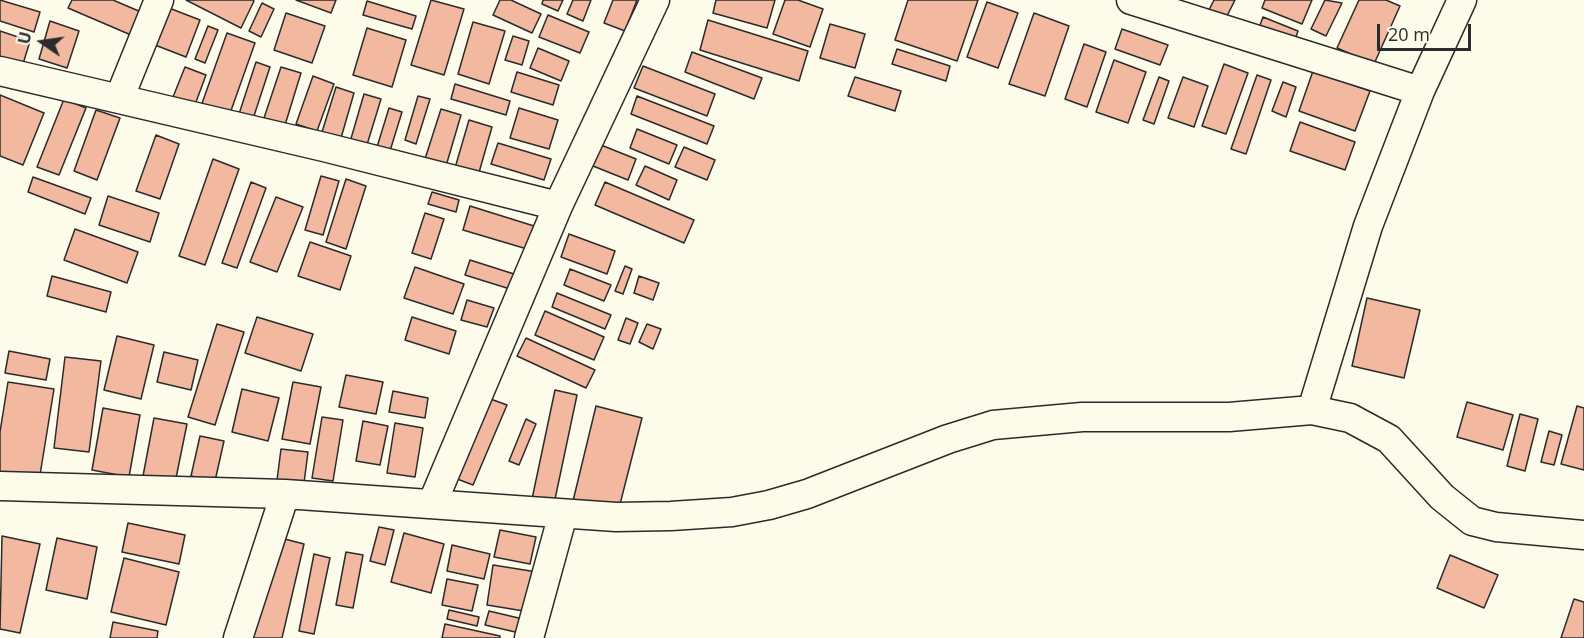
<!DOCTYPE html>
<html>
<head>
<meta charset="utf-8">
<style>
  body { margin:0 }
  #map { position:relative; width:1584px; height:638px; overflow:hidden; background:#fdfbea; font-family:"Open Sans",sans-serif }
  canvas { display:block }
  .north { position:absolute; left:12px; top:12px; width:60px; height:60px; -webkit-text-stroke:4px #fdfbea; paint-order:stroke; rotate:283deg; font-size:16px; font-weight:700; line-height:24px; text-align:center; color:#2b2b2b }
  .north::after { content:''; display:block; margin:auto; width:21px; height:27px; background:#2b2b2b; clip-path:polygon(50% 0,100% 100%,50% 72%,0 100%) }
  .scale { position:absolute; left:1377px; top:24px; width:94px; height:27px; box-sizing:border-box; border:3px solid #2b2b2b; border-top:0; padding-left:8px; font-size:18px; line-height:21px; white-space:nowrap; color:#2b2b2b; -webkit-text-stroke:4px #fdfbea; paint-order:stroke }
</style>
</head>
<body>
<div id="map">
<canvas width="1584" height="638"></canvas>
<div class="north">U</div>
<div class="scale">20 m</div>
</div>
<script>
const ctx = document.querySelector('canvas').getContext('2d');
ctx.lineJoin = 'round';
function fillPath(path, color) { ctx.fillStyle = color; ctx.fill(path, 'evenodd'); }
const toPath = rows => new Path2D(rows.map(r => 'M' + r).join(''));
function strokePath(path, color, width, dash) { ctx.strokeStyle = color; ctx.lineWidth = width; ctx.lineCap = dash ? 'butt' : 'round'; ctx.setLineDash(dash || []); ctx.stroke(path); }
const building = toPath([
  [0,0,40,12,34,32,0,21,0,0],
  [72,0,113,0,141,12,131,35,68,8,72,0],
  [186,0,253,0,254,1,241,28,186,0],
  [296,0,336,0,331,13,296,0],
  [431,0,464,9,444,75,411,65,431,0],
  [500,0,511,0,541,14,532,33,493,15,500,0],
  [543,0,563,0,558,11,542,4,543,0],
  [573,0,591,0,583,21,567,14,573,0],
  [613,0,637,0,625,31,604,23,613,0],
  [716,0,775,0,767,28,713,13,716,0],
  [785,0,798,0,823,9,810,47,773,34,785,0],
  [908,0,978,0,957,61,895,40,908,0],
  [1214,0,1235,0,1223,24,1206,16,1214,0],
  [1265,0,1312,0,1302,24,1262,8,1265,0],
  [1325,0,1342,3,1326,36,1311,29,1325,0],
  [1359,0,1386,0,1400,6,1374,64,1337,48,1359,0],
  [367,1,416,16,412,29,363,15,367,1],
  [987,2,1018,13,998,68,967,57,987,2],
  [262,3,274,9,261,37,249,31,262,3],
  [169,8,200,20,186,57,155,45,169,8],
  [286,13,325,26,312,63,274,50,286,13],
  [1034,13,1069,26,1045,96,1009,84,1034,13],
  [548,15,589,32,580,53,539,37,548,15],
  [1263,17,1298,31,1293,46,1257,33,1263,17],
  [708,20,808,51,799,81,700,50,708,20],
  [50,21,79,31,67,68,39,59,50,21],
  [473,22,505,31,489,84,458,74,473,22],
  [830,24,865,34,855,68,820,58,830,24],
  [208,26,218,30,205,63,195,59,208,26],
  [367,28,406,40,392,87,353,75,367,28],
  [1122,29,1168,45,1160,65,1115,49,1122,29],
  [0,31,30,41,23,64,0,57,0,31],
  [227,33,255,43,228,119,200,109,227,33],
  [513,36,529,41,522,65,505,60,513,36],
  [1084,44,1106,52,1087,107,1065,99,1084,44],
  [538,48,569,61,561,81,530,68,538,48],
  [897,49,950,66,946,81,892,64,897,49],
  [692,52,762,78,754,99,685,72,692,52],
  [1114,60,1146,72,1128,123,1096,112,1114,60],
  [256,62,270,67,251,125,237,120,256,62],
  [1224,64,1248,73,1226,134,1202,126,1224,64],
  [643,66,715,94,707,116,634,88,643,66],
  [185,67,206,75,193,110,171,102,185,67],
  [281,67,301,73,285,125,264,118,281,67],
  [1313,71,1370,91,1355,131,1299,111,1313,71],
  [517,72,559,85,553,105,511,92,517,72],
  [1257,75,1271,80,1246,154,1231,149,1257,75],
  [313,76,334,84,317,131,296,124,313,76],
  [855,77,901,91,895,111,848,96,855,77],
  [1159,77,1169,81,1154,124,1143,120,1159,77],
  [1183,77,1208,86,1194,127,1168,118,1183,77],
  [1283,82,1296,87,1286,117,1272,111,1283,82],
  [455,84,510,101,506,115,451,99,455,84],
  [336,87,354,93,341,138,322,132,336,87],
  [364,94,381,99,366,148,350,142,364,94],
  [0,95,44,113,23,165,0,156,0,95],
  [418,96,430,99,416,144,405,140,418,96],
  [637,96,714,126,707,144,631,114,637,96],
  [64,99,86,108,59,175,37,167,64,99],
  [389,108,402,112,390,151,377,147,389,108],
  [519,108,558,120,549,149,510,138,519,108],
  [441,109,461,115,446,166,425,159,441,109],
  [96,110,120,118,97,180,74,171,96,110],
  [469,120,492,127,478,176,455,168,469,120],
  [1300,122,1355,142,1345,170,1290,151,1300,122],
  [637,129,677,145,669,164,630,148,637,129],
  [156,135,179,144,160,199,136,191,156,135],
  [498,143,551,159,544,180,491,164,498,143],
  [596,143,636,159,628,180,588,164,596,143],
  [684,147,715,160,707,180,675,167,684,147],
  [213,159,239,169,205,265,179,256,213,159],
  [645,166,677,180,669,200,636,185,645,166],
  [321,176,339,181,323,235,305,230,321,176],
  [33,177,91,198,85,214,28,192,33,177],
  [346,179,366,186,346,249,326,242,346,179],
  [251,182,266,188,237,268,222,263,251,182],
  [605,182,694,220,684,243,595,205,605,182],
  [432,192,459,200,456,212,428,204,432,192],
  [108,196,159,213,150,242,99,225,108,196],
  [276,197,303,207,277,272,250,262,276,197],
  [470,206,534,226,527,249,463,230,470,206],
  [425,213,444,219,431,259,412,253,425,213],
  [75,229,138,252,127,283,64,260,75,229],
  [569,234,615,251,607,274,561,257,569,234],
  [310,242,351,256,340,290,298,276,310,242],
  [470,260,514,274,510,289,465,275,470,260],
  [625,266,632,269,623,294,615,291,625,266],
  [415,267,464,284,453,314,404,298,415,267],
  [570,269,611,285,604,301,564,285,570,269],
  [52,276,111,292,106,312,47,296,52,276],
  [639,276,659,283,653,300,634,293,639,276],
  [557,293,611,315,605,329,552,307,557,293],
  [1367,298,1420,310,1404,378,1352,366,1367,298],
  [467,300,494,308,487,327,461,320,467,300],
  [545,311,604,337,594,360,535,335,545,311],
  [257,317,313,334,301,371,245,353,257,317],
  [412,317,456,331,449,354,405,340,412,317],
  [626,318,638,323,630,344,618,340,626,318],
  [217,324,244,332,215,425,188,417,217,324],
  [647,324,661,329,653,349,639,342,647,324],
  [117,336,154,345,141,399,104,390,117,336],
  [526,338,595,370,586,388,517,356,526,338],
  [9,351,50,359,46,380,5,373,9,351],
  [164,352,198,360,191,390,157,382,164,352],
  [65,357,101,361,89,452,54,448,65,357],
  [346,375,383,382,376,414,339,407,346,375],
  [8,382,54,389,39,481,0,475,0,432,8,382],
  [293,382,321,387,310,444,282,439,293,382],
  [242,389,279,398,268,441,232,432,242,389],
  [555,390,577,395,554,504,532,499,555,390],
  [393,391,428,398,425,418,389,412,393,391],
  [485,397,507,405,473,485,452,477,485,397],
  [1467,402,1513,415,1503,450,1457,437,1467,402],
  [596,406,642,418,618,512,573,501,596,406],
  [1577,406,1584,408,1584,470,1561,464,1577,406],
  [103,408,140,415,129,477,92,470,103,408],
  [1520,414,1538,419,1525,471,1507,466,1520,414],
  [322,417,343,420,333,481,312,478,322,417],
  [154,418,187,424,175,483,143,476,154,418],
  [526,419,536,424,519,465,509,461,526,419],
  [363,421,388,426,380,465,356,461,363,421],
  [395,423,423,428,415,477,387,473,395,423],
  [1549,431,1562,435,1554,465,1541,462,1549,431],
  [200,436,224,441,215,481,191,476,200,436],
  [281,449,308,452,304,483,277,480,281,449],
  [128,523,185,535,179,564,122,552,128,523],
  [379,527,394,530,385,565,370,561,379,527],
  [500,530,536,537,530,564,494,557,500,530],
  [404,533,444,544,431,593,391,582,404,533],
  [2,536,40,544,20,633,0,629,2,536],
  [277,537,304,544,282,638,253,638,277,537],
  [57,538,97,547,87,599,46,590,57,538],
  [452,545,490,554,484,579,447,571,452,545],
  [346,552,363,555,353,608,336,605,346,552],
  [314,554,330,558,314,634,299,631,314,554],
  [1450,555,1498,575,1484,608,1437,588,1450,555],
  [124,558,179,572,166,625,111,612,124,558],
  [493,565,537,572,530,612,487,605,493,565],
  [447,579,478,585,472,611,442,605,447,579],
  [1574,599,1584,602,1584,638,1561,638,1574,599],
  [449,610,479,617,477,626,447,619,449,610],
  [489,611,527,620,524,634,485,625,489,611],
  [113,622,158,631,157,638,110,638,113,622],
  [445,624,500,636,500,638,442,638,445,624]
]);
fillPath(building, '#f2b8a0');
strokePath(building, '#2b2b2b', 1.5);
const street = toPath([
  [1131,0,1420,91],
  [0,71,324,147,558,206],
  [119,99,159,0],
  [1312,410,1368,226,1420,91,1462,0],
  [0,486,285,494,616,517,671,516,732,512,769,505,807,494,948,439,993,425,1082,417,1229,417,1312,410,1350,418,1389,439,1442,497,1472,521,1496,527,1584,535],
  [432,504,558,206,655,0],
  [238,638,285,494],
  [529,638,563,514]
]);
strokePath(street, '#2b2b2b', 31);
strokePath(street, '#fdfbea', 28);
</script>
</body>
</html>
